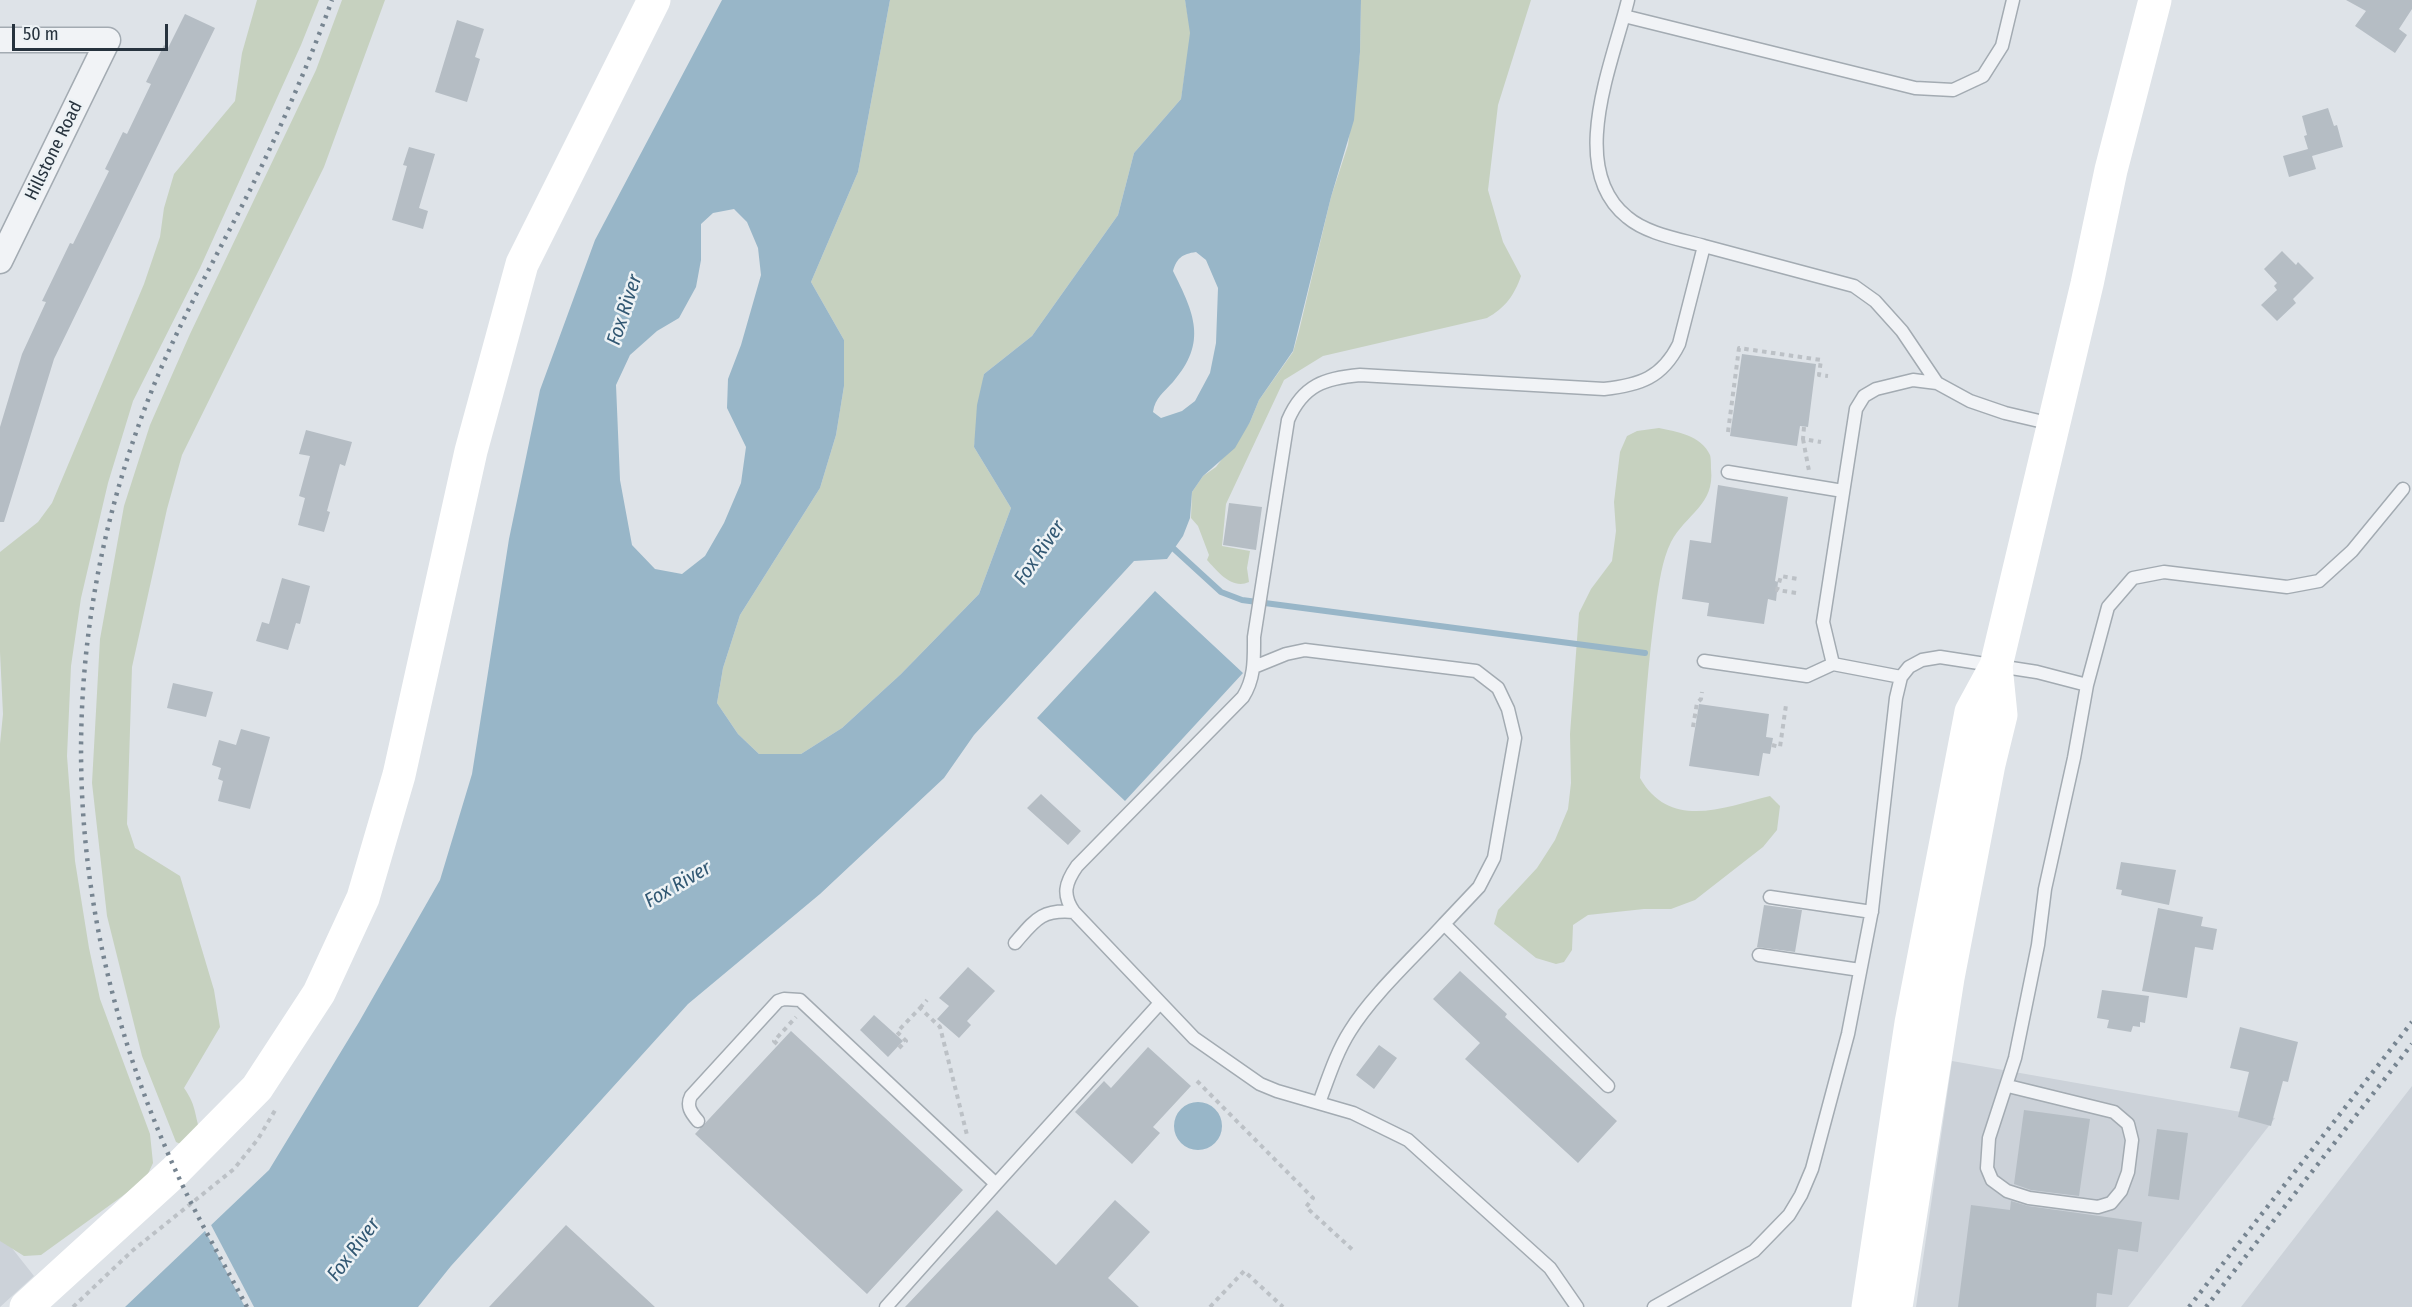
<!DOCTYPE html>
<html>
<head>
<meta charset="utf-8">
<style>
  body { margin:0 }
  #map { position:relative; width:2412px; height:1307px; overflow:hidden; background:#dee3e8; font-family:"Fira Sans Condensed",sans-serif }
  canvas { display:block }
  .scale { position:absolute; left:12px; top:24px; width:156px; height:27px; box-sizing:border-box; border:3px solid #27333e; border-top:0; padding-left:8px; font-size:18px; line-height:21px; white-space:nowrap; color:#27333e; -webkit-text-stroke:4px #edf2f5; paint-order:stroke }
</style>
</head>
<body>
<div id="map">
<canvas width="2412" height="1307"></canvas>
<div class="scale">50 m</div>
</div>
<script>
const ctx = document.querySelector('canvas').getContext('2d');
ctx.lineJoin = 'round';
function fill(path, color) { ctx.fillStyle = color; ctx.fill(path, 'evenodd'); }
function trace(path, color, width, dash) { ctx.strokeStyle = color; ctx.lineWidth = width; ctx.lineCap = dash ? 'butt' : 'round'; ctx.setLineDash(dash || []); ctx.stroke(path); }
function label(font, color, halo, rows, align = 'center') {
  ctx.font = font + ' "Fira Sans Condensed",sans-serif'; ctx.lineWidth = 5; ctx.setLineDash([]); ctx.textBaseline = 'middle'; ctx.strokeStyle = halo; ctx.fillStyle = color; for (const [text, x, y, turn = 0] of rows) {
    ctx.save(); ctx.translate(x, y); ctx.rotate((+turn || 0) * Math.PI / 180); ctx.textAlign = isNaN(turn) ? turn : align; if (halo) ctx.strokeText(text, 0, 0); ctx.fillText(text, 0, 0); ctx.restore();
  }
}
fill(new Path2D(`
  M1952,1061L2275,1118L2128,1307H1916Z
  M2412,1086V1307H2241Z
  M0,1233L34,1276L0,1307Z`), '#ccd2d9');
fill(new Path2D(`
  M257,0H319L301,45L200,268L133,401L108,483L81,598L71,666L67,756L75,861L89,948L100,999L150,1134L153,1163L147,1176L128,1192L41,1255L24,1256L0,1241V744L3,714L0,652V552L38,522L52,503L144,284L160,237L164,208L174,174L235,101L242,53Z
  M342,0H385L324,167L182,455L167,509L132,667L127,824L135,848L180,876L214,990L220,1027L184,1088C196,1105 194,1112 200,1131L185,1146L176,1142L142,1056L107,916L92,783L100,639L124,506L150,425L190,334L316,70Z
  M890,0H1185L1191,33L1181,99L1134,153L1118,215L1032,336L984,374L974,447L1011,508L979,594L901,674L842,728L801,754H759L738,734L717,703L723,668L740,615L820,488L836,435L844,386V340L811,282L858,172Z
  M1361,0H1531L1498,105L1488,190L1503,242L1521,276C1514,296 1505,308 1487,318L1323,356L1284,380L1226,504L1222,546L1250,551L1247,568L1249,582C1232,590 1217,571 1207,560L1209,555L1198,526L1191,518L1192,492L1203,476L1216,467L1250,422L1259,400L1293,352L1299,331L1331,197L1348,145L1360,52Z
  M1659,428C1677,432 1701,435 1710,455C1711,458 1711,465 1711,469C1715,505 1686,514 1671,542C1662,560 1659,584 1656,604C1648,662 1644,720 1640,778C1670,831 1725,807 1770,796L1780,806L1777,830L1763,847L1695,900L1671,909H1644L1588,915L1573,925L1572,950L1564,962L1556,964L1536,958L1494,924L1498,910L1537,868L1555,840L1568,809L1571,783L1570,734L1579,613L1591,589L1612,561L1616,531L1614,502L1620,452L1627,436L1637,431Z`), '#c6d1bf');
fill(new Path2D(`
  M722,0H890L858,172L811,282L844,340V386L836,435L820,488L740,615L723,668L717,703L738,734L759,754H801L842,728L901,674L979,594L1011,508L974,447L977,405L984,374L1032,336L1118,215L1134,153L1181,99L1190,33L1185,0H1361L1360,52L1354,120L1331,197L1293,351L1259,400L1250,422L1235,448L1203,476L1192,492L1190,518L1183,536L1167,559L1134,561L974,735L944,778L820,894L688,1004L451,1266L418,1307H125L269,1170L359,1022L440,880L472,774L509,539L540,390L595,240ZM734,209L747,222L758,248L761,275L741,345L728,379L727,408L746,447L741,483L724,523L705,556L682,574L655,569L632,545L620,480L616,385L630,355L657,331L679,318L696,287L701,260V224L713,213ZM1196,252L1206,260L1218,288L1216,343L1210,373L1195,401L1182,411L1161,418L1153,412C1155,398 1164,392 1173,382C1208,342 1194,313 1173,271C1177,258 1182,254 1196,252Z
  M1155,591L1243,673L1125,801L1037,718Z
  M1174 1126a24 24 0 1 1 48 0a24 24 0 1 1-48 0Z`), '#98b6c8');
fill(new Path2D(`
  M210,1223L241,1282L254,1307H245L204,1229Z`), '#dee3e8');
trace(new Path2D(`
  M1174,549L1221,592L1242,600L1645,653`), '#98b6c8', 6);
fill(new Path2D(`
  M2346,0H2412V9L2399,29L2407,35L2395,53L2355,26L2366,11Z
  M185,14L215,28L54,359L4,522H0V427L22,354L46,302L42,301L70,243L73,244L109,171L105,169L123,132L127,134L151,84L146,82L164,45L168,48Z
  M457,20L484,29L475,57L480,59L467,102L435,92Z
  M2328,108L2334,126L2337,125L2343,147L2312,156L2316,169L2289,177L2283,156L2308,149L2304,136L2307,135L2302,116Z
  M409,147L435,154L419,208L428,211L423,229L392,220L407,166L403,165Z
  M2282,251L2296,265L2298,262L2314,278L2293,299L2296,303L2277,321L2261,305L2277,290L2274,286L2277,283L2264,269Z
  M1742,354L1816,364L1808,427L1800,426L1797,446L1730,436Z
  M306,430L352,442L345,466L340,464L327,511L330,512L324,532L298,525L305,498L299,496L310,456L299,454Z
  M1718,485L1788,497L1775,581L1778,582L1776,601L1768,599L1764,624L1707,616L1709,603L1682,599L1690,540L1711,543Z
  M1229,503L1262,507L1256,550L1223,545Z
  M282,578L310,586L300,624L296,623L288,650L256,641L262,622L269,624Z
  M173,683L213,692L206,717L167,708Z
  M1699,704L1769,714L1766,737L1773,738L1770,754L1763,753L1759,776L1689,766Z
  M241,729L270,737L250,809L218,801L223,781L218,779L221,768L212,765L219,740L236,745Z
  M1041,794L1081,831L1068,845L1027,808Z
  M2121,862L2176,870L2169,905L2121,895L2122,890L2116,889Z
  M1764,905L1802,910L1795,952L1757,947Z
  M2158,908L2203,917L2201,926L2217,929L2213,950L2195,947L2187,998L2142,991Z
  M968,967L995,991L967,1021L971,1025L959,1038L937,1019L949,1006L939,998Z
  M1460,971L1507,1014L1505,1017L1617,1121L1578,1163L1465,1059L1480,1043L1433,999Z
  M2102,990L2149,996L2145,1023L2140,1022V1027L2133,1026L2131,1032L2107,1028L2109,1020L2097,1018Z
  M874,1015L903,1041L888,1057L860,1030Z
  M2240,1027L2298,1042L2288,1082L2283,1081L2271,1126L2238,1117L2249,1072L2230,1068Z
  M791,1031L963,1190L867,1294L695,1134Z
  M1379,1045L1397,1058L1374,1089L1356,1075Z
  M1148,1047L1191,1086L1153,1127L1160,1133L1132,1164L1075,1112L1104,1081L1111,1088Z
  M2024,1110L2090,1119L2079,1196L2031,1190L2014,1184Z
  M2157,1129L2188,1133L2179,1200L2148,1196Z
  M1115,1200L1150,1232L1108,1278L1139,1307H905L997,1210L1056,1265Z
  M2011,1201L2028,1206L2142,1222L2138,1252L2118,1249L2112,1295L2097,1293L2096,1307H1958L1971,1205L2010,1210Z
  M566,1225L655,1307H489Z`), '#b5bdc4');
const lane = new Path2D(`
  M1628,0C1613,62 1566,168 1627,217C1647,234 1679,239 1704,246
  M1624,16L1915,88L1953,90L1983,76L2002,46L2013,0
  M1728,472L1843,491
  M1704,661L1807,676L1833,664
  M1254,667L1286,654L1305,650L1476,671L1498,688L1508,709L1515,738L1494,858L1479,887L1444,924
  M1901,677L1833,664L1823,622L1856,409L1864,396L1876,389L1913,380L1937,383L1970,401L2005,413L2052,424
  M1770,897L1872,912
  M1015,943C1035,920 1041,909 1074,912
  M1759,955L1860,970
  M2008,1086L2114,1112L2128,1124L2132,1140L2128,1172L2121,1191L2111,1203L2098,1207L2029,1198L2007,1191L1992,1180L1987,1168L1989,1138L2015,1058L2038,945L2045,889L2074,758L2087,685
  M1319,1103C1328,1079 1336,1053 1350,1031C1372,995 1415,956 1444,924L1608,1086
  M698,1121C691,1113 686,1106 691,1096L778,1001L784,999L800,1000L996,1184L1160,1003
  M886,1307L996,1184
  M1577,1307L1550,1268L1408,1140L1353,1113L1277,1091L1260,1084L1194,1038L1074,912C1062,895 1065,883 1077,866L1243,697C1255,678 1254,659 1254,637L1288,420C1303,385 1325,378 1360,375L1604,389C1640,385 1662,378 1679,344L1704,246L1854,286L1875,301L1902,331L1937,383
  M1654,1307L1754,1251L1789,1215L1801,1195L1812,1169L1848,1034L1872,910L1896,698L1901,677L1909,667L1922,660L1940,657L2037,672L2087,685L2108,607L2133,578L2164,572L2287,587L2319,581L2352,551L2403,489`);
const street = new Path2D(`
  M0,40H108L0,261`);
trace(lane, '#a3abb2', 15);
trace(street, '#a3abb2', 27);
trace(new Path2D(`
  M1804,427L1803,439L1821,442
  M1728,432L1739,348L1821,360L1819,375L1828,376
  M1803,439L1809,471
  M1796,593L1777,590L1781,576L1798,579
  M1693,727L1697,703L1701,699L1702,692
  M1772,745L1780,747L1786,705
  M920,1008L927,1000
  M777,1044L774,1041L796,1017
  M899,1048L906,1041L897,1032L920,1008L940,1027L967,1135
  M1197,1081L1313,1198L1306,1207L1355,1252
  M73,1307L132,1251L234,1169L258,1139L277,1107
  M1210,1307L1244,1271L1283,1307`), '#bcc1c6', 4, [4.5, 4.5]);
trace(lane, '#f1f3f6', 12);
trace(street, '#f1f3f6', 24);
trace(new Path2D(`
  M26,1307L174,1172L257,1088L319,993L363,898L399,775L471,451L522,264L654,0
  M1868,1307L1911,1023L1971,712L1996,666L2087,284L2111,170L2155,0
  M1896,1307L1948,978L1989,764L2001,715L1996,666`), '#fff', 33);
trace(new Path2D(`
  M247,1307C221,1258 192,1209 170,1158C58,904 50,638 156,380C184,313 220,250 252,186C282,125 309,63 332,0
  M2189,1307L2412,1022
  M2206,1307L2412,1044`), '#778591', 4.5, [3, 6]);
label('18px', '#27333e', '#edf2f5', [
  ["Hillstone Road",54,151,-64]
]);
label('italic 20px', '#315772', '#edf2f5', [
  ["Fox River",625,310,-72],
  ["Fox River",1040,553,-55],
  ["Fox River",678,885,-30],
  ["Fox River",354,1250,-53]
]);
</script>
</body>
</html>
